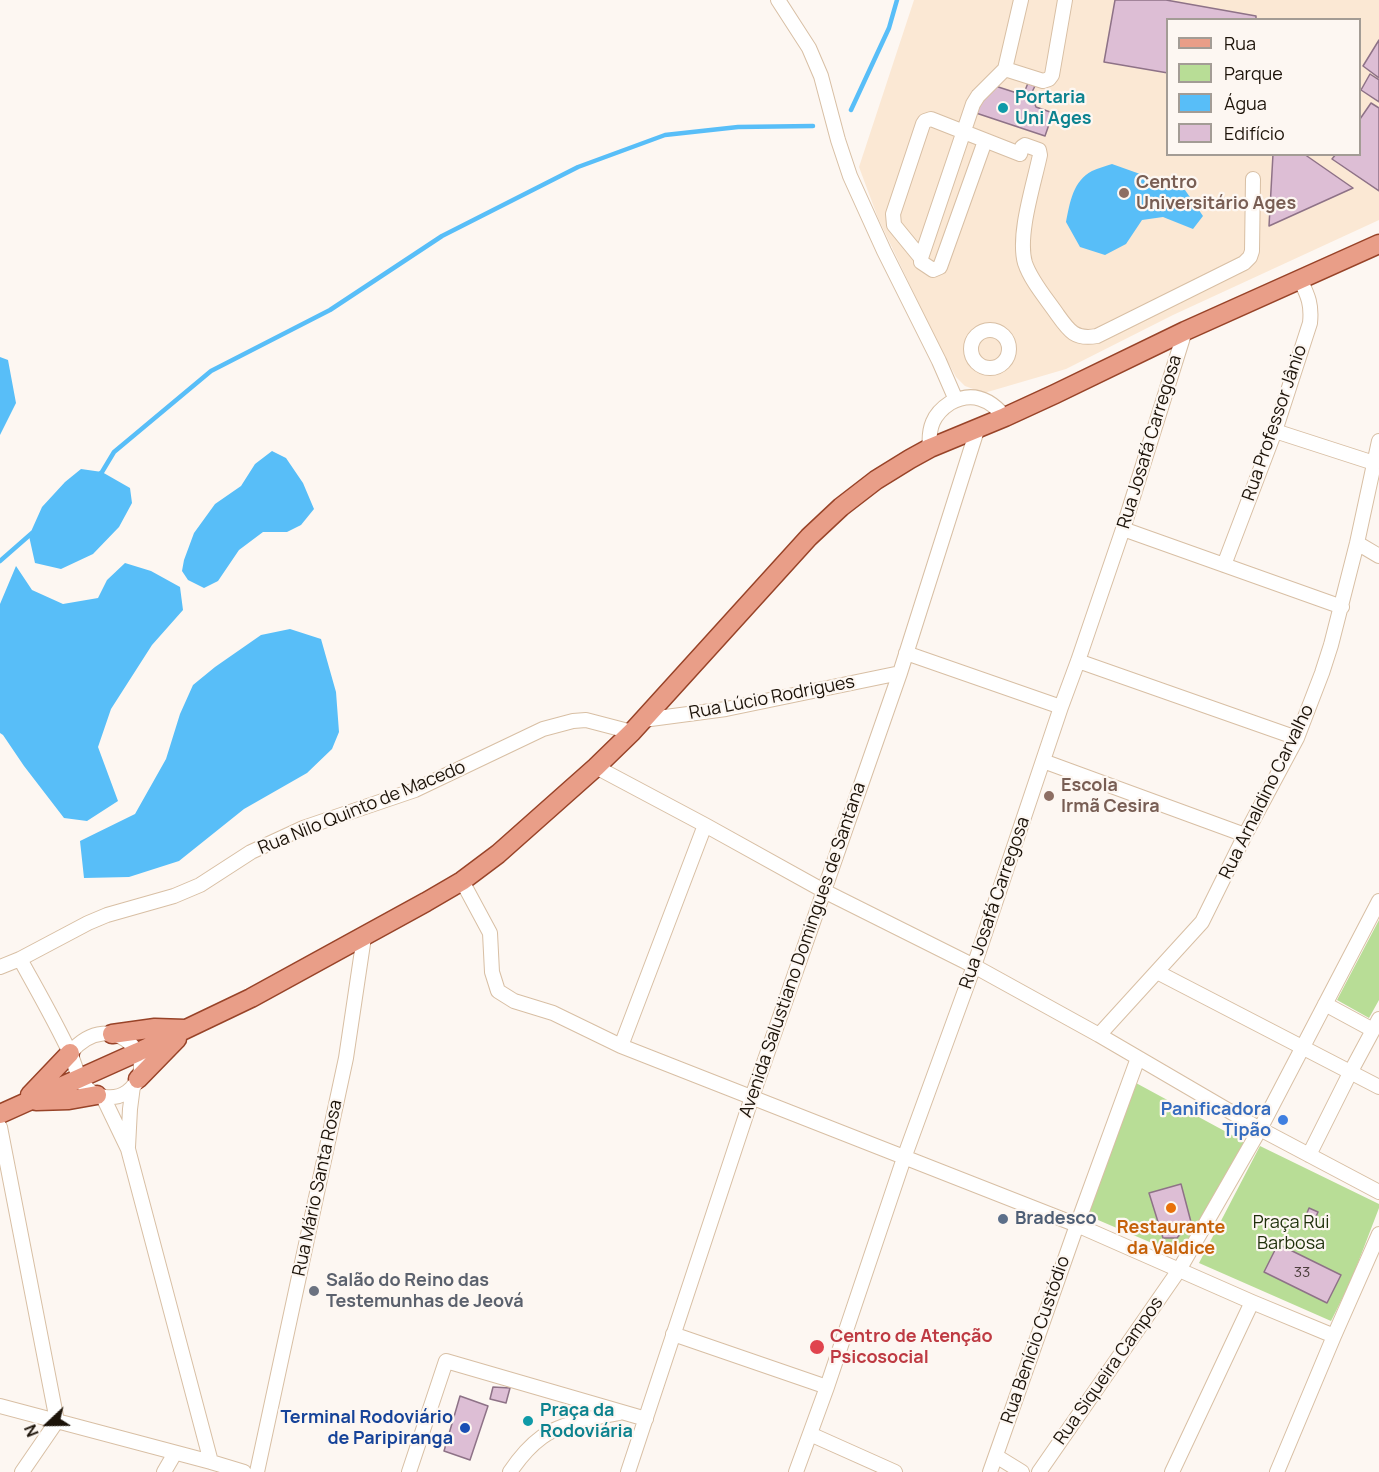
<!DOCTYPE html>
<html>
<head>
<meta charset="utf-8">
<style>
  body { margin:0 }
  #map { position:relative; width:1379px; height:1472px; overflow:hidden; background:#fdf7f2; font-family:Manrope,sans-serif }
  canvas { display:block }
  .legend { position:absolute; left:1166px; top:18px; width:195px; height:138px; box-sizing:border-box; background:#fdf7f2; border:2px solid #a39c95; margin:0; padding:8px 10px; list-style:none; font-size:18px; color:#1c1309 }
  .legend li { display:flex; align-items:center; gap:12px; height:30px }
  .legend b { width:30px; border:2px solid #a39c95 }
  .north { position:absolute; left:18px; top:1394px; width:60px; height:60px; -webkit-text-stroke:4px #fdf7f2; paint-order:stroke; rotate:248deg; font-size:16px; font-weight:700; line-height:24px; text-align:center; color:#1c1309 }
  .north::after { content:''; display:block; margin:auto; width:21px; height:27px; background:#1c1309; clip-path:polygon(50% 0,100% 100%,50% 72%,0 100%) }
</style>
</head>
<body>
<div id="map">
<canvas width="1379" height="1472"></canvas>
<ul class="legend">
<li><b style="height:8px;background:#e99e88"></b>Rua</li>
<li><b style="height:16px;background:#b8dd96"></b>Parque</li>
<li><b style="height:16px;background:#58bef8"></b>Água</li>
<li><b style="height:16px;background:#ddbed5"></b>Edifício</li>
</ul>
<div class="north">N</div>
</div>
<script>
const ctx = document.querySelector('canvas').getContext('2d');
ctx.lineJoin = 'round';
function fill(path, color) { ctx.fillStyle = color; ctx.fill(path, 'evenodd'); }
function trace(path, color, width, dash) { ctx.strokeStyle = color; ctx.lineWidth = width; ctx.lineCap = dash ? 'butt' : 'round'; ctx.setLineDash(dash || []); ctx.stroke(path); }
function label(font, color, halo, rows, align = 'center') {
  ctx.font = font + ' Manrope,sans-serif'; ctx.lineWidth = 4.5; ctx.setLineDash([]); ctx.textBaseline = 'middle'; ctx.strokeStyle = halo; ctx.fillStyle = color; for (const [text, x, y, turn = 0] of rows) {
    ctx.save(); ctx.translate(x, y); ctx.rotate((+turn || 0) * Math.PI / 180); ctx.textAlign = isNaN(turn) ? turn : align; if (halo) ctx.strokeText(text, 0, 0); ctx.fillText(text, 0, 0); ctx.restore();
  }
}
fill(new Path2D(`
  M914,0H1379V220L1173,315L1066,369L984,393L965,386L956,377L936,340L878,218L859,167ZM1168,20H1360V154H1168Z`), '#fbe8d4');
fill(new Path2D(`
  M1379,920V1000L1369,1018L1337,1000Z
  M1136,1083L1243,1141L1245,1148L1180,1255L1091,1217L1088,1203Z
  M1260,1146L1379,1204V1208L1351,1281L1331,1321L1199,1263Z`), '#b8dd96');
fill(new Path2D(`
  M1112,164L1185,190L1203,216L1193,229L1163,217L1142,220L1126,244L1105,255L1080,247L1066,222C1070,202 1073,181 1092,171C1098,168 1106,166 1112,164Z
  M0,357L8,360L16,403L0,435Z
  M272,451L286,458L303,483L314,509L301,525L287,532H263L239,550L218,581L204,588L188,580L182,571L184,560L194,533L215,504L241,486L255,464Z
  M81,469L102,472L130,488L132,503L119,527L93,554L61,569L35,563L29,536L42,507L65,482Z
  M125,563L151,571L180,587L183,610L152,645L111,709L98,747L118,801L87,821L64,818L24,766L3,735L0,733V604L16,566L32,590L63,604L98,598L107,580Z
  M290,629L321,639L336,692L339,732L332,749L307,773L244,809L179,861L129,877L84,878L80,841L135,814L166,759L180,714L193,685L215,667L261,635Z`), '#58bef8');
trace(new Path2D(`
  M851,110L889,28L897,0
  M97,476L102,472L114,452L211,371L330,310L442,236L578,167L665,135L738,127L813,126
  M0,561L32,533`), '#58bef8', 4.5);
const building = new Path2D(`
  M1115,0H1166L1256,16V20H1168V73L1104,62Z
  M1379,40V78L1363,66Z
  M1370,74L1379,80V102L1361,90Z
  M1028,83L1035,86L1031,94L1036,107L1053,113L1045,136L967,110L973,91L985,95L989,84L1020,94L1024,93Z
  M1371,103L1379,108V191L1332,159L1336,154H1360V119Z
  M1273,154H1304L1353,188L1269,226Z
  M1181,1184L1191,1222L1177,1238H1163L1149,1193Z
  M1309,1208L1318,1212L1312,1226L1303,1223Z
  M1278,1244L1341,1275L1327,1303L1264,1272Z
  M493,1387L510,1388L506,1403L490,1399Z
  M460,1396L488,1406L470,1460L444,1451Z`);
fill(building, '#ddbed5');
trace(building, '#8e7287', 1.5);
const minor = new Path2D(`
  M778,0L809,48L821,76L838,140L850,176L884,251L939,361L956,400
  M1005,69L1043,81L1049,79L1052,75L1065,0
  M985,141L940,267L933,270L921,262V258L973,104L978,96L1005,69L1021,0
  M921,258L894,225L893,214L923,124L925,121L931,119L1020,154L1022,147L1025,145L1039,150L1040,155C1034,184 1017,235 1025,263C1031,281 1046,298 1057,314C1069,331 1075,340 1097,336L1244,263L1250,257L1252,251L1253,179
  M971 349a19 19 0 1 1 38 0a19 19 0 1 1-38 0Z
  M1275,431L1374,463
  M930,448C928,428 933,414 950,403C972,391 990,399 1005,417
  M1123,529L1342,607
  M1357,543L1379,556
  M1224,565L1275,431L1310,323C1312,304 1308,296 1300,279
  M906,653L1061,707
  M1078,661L1297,738
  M643,720L726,709L900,673
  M1043,761L1245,835
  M596,767L705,825L824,891L974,966L1099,1035L1260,1129L1379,1192
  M462,881L490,933L492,972L498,991L514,1001L553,1013L621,1046L1077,1225L1252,1302L1334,1336
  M20,959C37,990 55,1021 70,1053C75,1064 77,1077 85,1086C95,1098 114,1101 127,1092C167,1064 113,1002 70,1053
  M0,967L20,959L88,923L107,915L174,896L200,885L251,852L303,828L415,790L543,729L573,721L586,720L632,732
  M1157,972L1379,1087
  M1325,1004L1373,1030
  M1099,1035L1202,922L1245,835L1297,738L1322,673L1331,645L1357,543L1379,441
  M621,1046L705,825
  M103,1097L128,1149L211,1462
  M0,1127L57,1421L22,1472
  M128,1147L130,1109L133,1086
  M1309,1155L1350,1073L1379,1019
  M673,1334L827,1387
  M0,1406L211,1462L244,1472
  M810,1434L895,1472
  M996,1456L1022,1472
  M164,1472L175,1453
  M257,1472L346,1058L364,937
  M409,1472L446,1361L646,1419
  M510,1472C518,1460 531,1445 542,1437C561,1423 597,1417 619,1413
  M628,1472L752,1097L900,673L978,427
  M796,1472L827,1387L904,1158L974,966L1061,707L1078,661L1123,529L1185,331
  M990,1472L1077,1225L1138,1058
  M1039,1472L1179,1270L1260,1129L1379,901
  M1172,1472L1252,1302
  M1277,1472L1334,1336L1379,1234`);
const major = new Path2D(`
  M112,1034L155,1028L185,1029
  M138,1079L177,1039
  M30,1095L70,1053
  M36,1101L69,1100L97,1095
  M0,1114L138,1052L251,998L426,902L462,881L498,854L596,767L632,732L809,537L841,507L876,480L910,459L930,448L1005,417L1055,394L1185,331L1379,244`);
trace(minor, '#d8bfa4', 16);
trace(major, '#984328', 21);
trace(minor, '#fff', 14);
trace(major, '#e99e88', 18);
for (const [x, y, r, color] of [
  [1003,108,6,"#0f9aa8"],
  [1124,193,6,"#8d6e63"],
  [1049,796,6,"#8d6e63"],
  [1283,1120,6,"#3f7fe0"],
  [1171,1208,6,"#e8710a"],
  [1003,1219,6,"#5c6f8a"],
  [314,1291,6,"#6b7280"],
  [817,1347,8,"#e0444e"],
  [528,1421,6,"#0f9aa8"],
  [465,1428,6,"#1a4fb4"]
]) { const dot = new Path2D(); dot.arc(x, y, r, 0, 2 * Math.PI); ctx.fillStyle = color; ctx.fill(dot); trace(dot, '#fdf7f2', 2); }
label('15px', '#4c3e3c', null, [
  ["33",1302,1273]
]);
label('bold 18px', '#0d838f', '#fdf7f2', [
  ["Portaria",1015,98],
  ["Uni Ages",1015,119],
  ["Praça da",540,1411],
  ["Rodoviária",540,1432]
], 'left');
label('bold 18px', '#785e54', '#fdf7f2', [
  ["Centro",1136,183],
  ["Universitário Ages",1136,204],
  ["Escola",1061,786],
  ["Irmã Cesira",1061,807]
], 'left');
label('18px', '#1c1309', '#fdf7f2', [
  ["Rua Professor Jânio",1275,423,-71],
  ["Rua Josafá Carregosa",1150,442,-73],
  ["Rua Lúcio Rodrigues",772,698,-11],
  ["Rua Arnaldino Carvalho",1267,792,-64],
  ["Rua Nilo Quinto de Macedo",362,808,-22],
  ["Rua Josafá Carregosa",995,903,-71],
  ["Avenida Salustiano Domingues de Santana",803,950,-71],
  ["Rua Mário Santa Rosa",318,1188,-78],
  ["Rua Benício Custódio",1036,1340,-71],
  ["Rua Siqueira Campos",1109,1371,-55]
]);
label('bold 18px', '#366cbe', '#fdf7f2', [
  ["Panificadora",1271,1110],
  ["Tipão",1271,1131]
], 'right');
label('bold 18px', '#4e5e75', '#fdf7f2', [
  ["Bradesco",1015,1219]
], 'left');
label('18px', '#1e2f0a', '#fdf7f2', [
  ["Praça Rui",1291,1223],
  ["Barbosa",1291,1244]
]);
label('bold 18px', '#c56008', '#fdf7f2', [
  ["Restaurante",1171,1228],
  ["da Valdice",1171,1249]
]);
label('bold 18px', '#5b616d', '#fdf7f2', [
  ["Salão do Reino das",326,1281],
  ["Testemunhas de Jeová",326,1302]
], 'left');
label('bold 18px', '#be3a42', '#fdf7f2', [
  ["Centro de Atenção",830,1337],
  ["Psicosocial",830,1358]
], 'left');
label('bold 18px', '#164399', '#fdf7f2', [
  ["Terminal Rodoviário",453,1418],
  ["de Paripiranga",453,1439]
], 'right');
</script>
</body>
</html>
